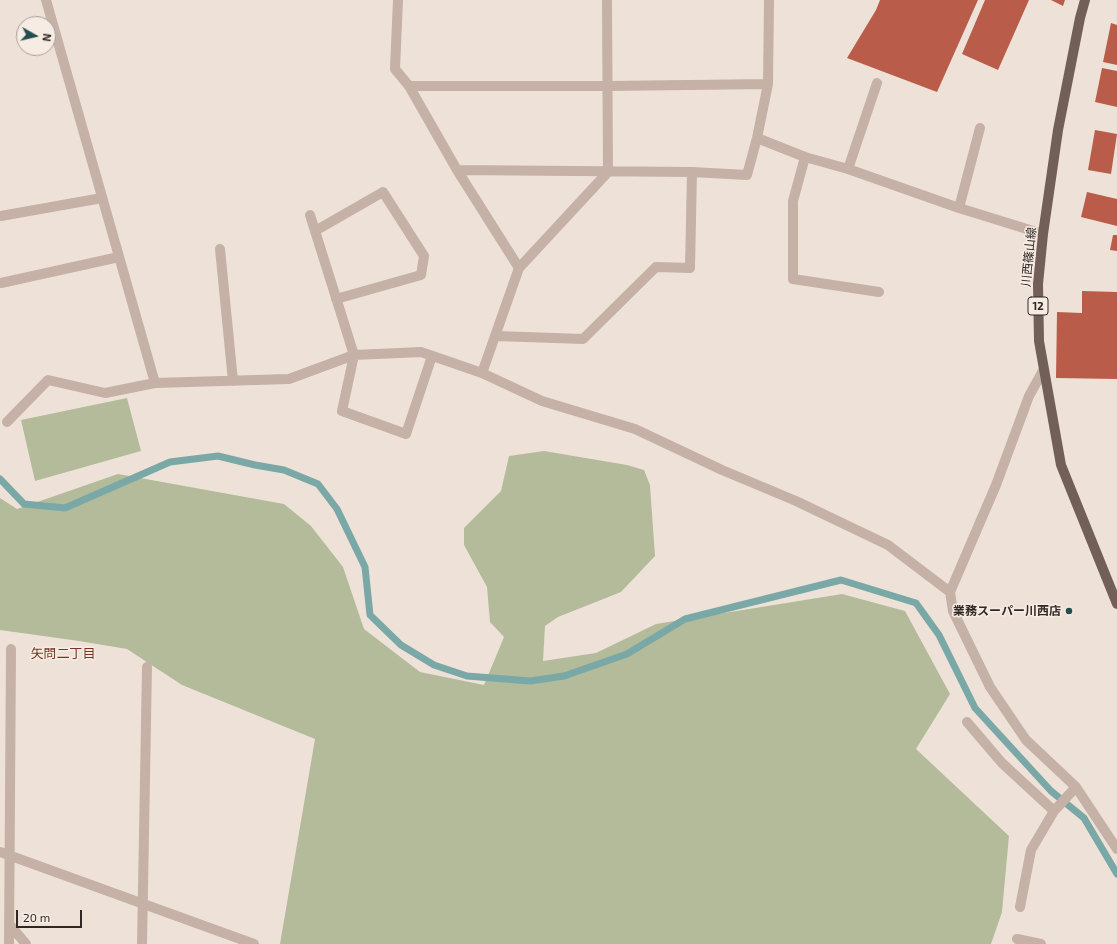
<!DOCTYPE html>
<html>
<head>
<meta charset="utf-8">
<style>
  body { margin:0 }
  #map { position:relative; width:1117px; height:944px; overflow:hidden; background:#eee2d8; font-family:"Exo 2",sans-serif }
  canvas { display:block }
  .north { position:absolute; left:16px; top:16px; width:40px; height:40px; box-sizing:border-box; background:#f6ece4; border:1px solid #a79e98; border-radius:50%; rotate:98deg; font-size:11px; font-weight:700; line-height:16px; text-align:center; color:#312826 }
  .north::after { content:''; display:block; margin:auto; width:14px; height:18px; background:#204f4e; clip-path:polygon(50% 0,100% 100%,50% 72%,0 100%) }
  .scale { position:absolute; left:16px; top:910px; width:66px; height:18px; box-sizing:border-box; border:2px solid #312826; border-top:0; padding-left:5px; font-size:12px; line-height:14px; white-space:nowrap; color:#312826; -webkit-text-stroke:3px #f6ece4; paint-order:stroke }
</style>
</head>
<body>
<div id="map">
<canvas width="1117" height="944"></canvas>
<div class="north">N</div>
<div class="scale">20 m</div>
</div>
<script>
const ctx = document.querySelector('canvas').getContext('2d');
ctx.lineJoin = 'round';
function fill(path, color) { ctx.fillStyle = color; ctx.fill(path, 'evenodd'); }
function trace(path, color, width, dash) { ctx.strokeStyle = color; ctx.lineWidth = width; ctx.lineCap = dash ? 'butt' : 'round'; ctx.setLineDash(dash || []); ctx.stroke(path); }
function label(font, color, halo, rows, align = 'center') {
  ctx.font = font + ' "Exo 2","Noto Sans JP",sans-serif'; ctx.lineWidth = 3; ctx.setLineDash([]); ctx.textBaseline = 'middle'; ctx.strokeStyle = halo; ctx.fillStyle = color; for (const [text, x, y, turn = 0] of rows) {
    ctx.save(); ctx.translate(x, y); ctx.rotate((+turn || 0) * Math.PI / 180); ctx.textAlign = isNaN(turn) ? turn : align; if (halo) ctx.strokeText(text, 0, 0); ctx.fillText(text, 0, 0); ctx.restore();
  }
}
fill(new Path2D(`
  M127,398L141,451L35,481L21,420Z
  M544,451L627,465L644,470L650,485L655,556L621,592L558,617L545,626L543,661L596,653L656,624L842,594L905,611L950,694L916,749L1009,836L1002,912L991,944H280L315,739L182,685L127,649L79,641L0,630V498L17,509L118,474L284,504L311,526L343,567L364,629L420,672L484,685L504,637L490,622L487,587L464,545V528L501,491L509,456Z`), '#b3bb9a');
trace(new Path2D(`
  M0,479L24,504L65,508L170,462L218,456L255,465L284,470L318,484L337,509L365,567L370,615L401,645L434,665L467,676L530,681L564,676L627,654L685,619L841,580L916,603L939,635L975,708L1051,791L1084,818L1117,874`), '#7aa8a6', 7);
fill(new Path2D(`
  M880,0H978L937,92L847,58L876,10Z
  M985,0H1029L998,70L962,54Z
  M1051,0H1065L1063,6Z
  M1111,23L1117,25V65L1103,62Z
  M1102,68L1117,71V107L1095,102Z
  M1095,130L1117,134L1111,174L1088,170Z
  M1087,192L1117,199V226L1081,217Z
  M1113,235H1117V251L1110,250Z
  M1082,291L1117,292V379L1056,378L1057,312L1082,313Z`), '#ba5c4a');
trace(new Path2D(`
  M46,0L155,383L289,379L354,355L421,352L482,373L542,401L635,429L722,470L796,501L888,545L950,592L953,611L990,687L1026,740L1076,787L1117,849
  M398,0L395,69L409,86
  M768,84L757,138L747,175L692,172L457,170L409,86H608Z
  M768,84L769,0
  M757,138L805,157L848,169L959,208L1043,234
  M805,157L793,201V279L879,292
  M848,169L877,83
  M457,170L519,268
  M959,208L980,128
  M310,215L354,355L342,411L406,434L432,356
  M1,216L102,198
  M315,231L383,192L424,256L421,275L336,299
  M220,249L233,381
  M1,283L119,257
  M496,336L583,339L656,267L690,268L692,172
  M482,373L519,268L608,172L607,0
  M7,422L48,380L105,393L155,383
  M950,592L996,485L1029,396L1044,369
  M967,722L1002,763L1054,811
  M0,852L254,944
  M1020,907L1031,850L1054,811L1076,787
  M9,924L26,944
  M1017,939L1041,944
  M9,944L11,649
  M142,944L147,667`), '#c5b1a6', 10);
trace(new Path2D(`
  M1085,0L1080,18L1058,130L1043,234L1038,284L1039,341L1061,465L1117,604`), '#725f58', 10);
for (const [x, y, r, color] of [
  [1069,611,4,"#204f4e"]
]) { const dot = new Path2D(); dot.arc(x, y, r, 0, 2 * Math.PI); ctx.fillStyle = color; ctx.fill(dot); trace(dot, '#f6ece4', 1.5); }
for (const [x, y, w] of [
  [1038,306,20]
]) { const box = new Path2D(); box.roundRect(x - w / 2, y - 9, w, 18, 3); ctx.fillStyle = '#f6ece4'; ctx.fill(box); trace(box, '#312826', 1); }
label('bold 11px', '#312826', null, [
  ["12",1038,306]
]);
label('12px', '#312826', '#f6ece4', [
  ["川西篠山線",1029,257,-84]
]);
label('bold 12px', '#312826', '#f6ece4', [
  ["業務スーパー川西店",1061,611]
], 'right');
label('13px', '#793427', '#f6ece4', [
  ["矢問二丁目",63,654]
]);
</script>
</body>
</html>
